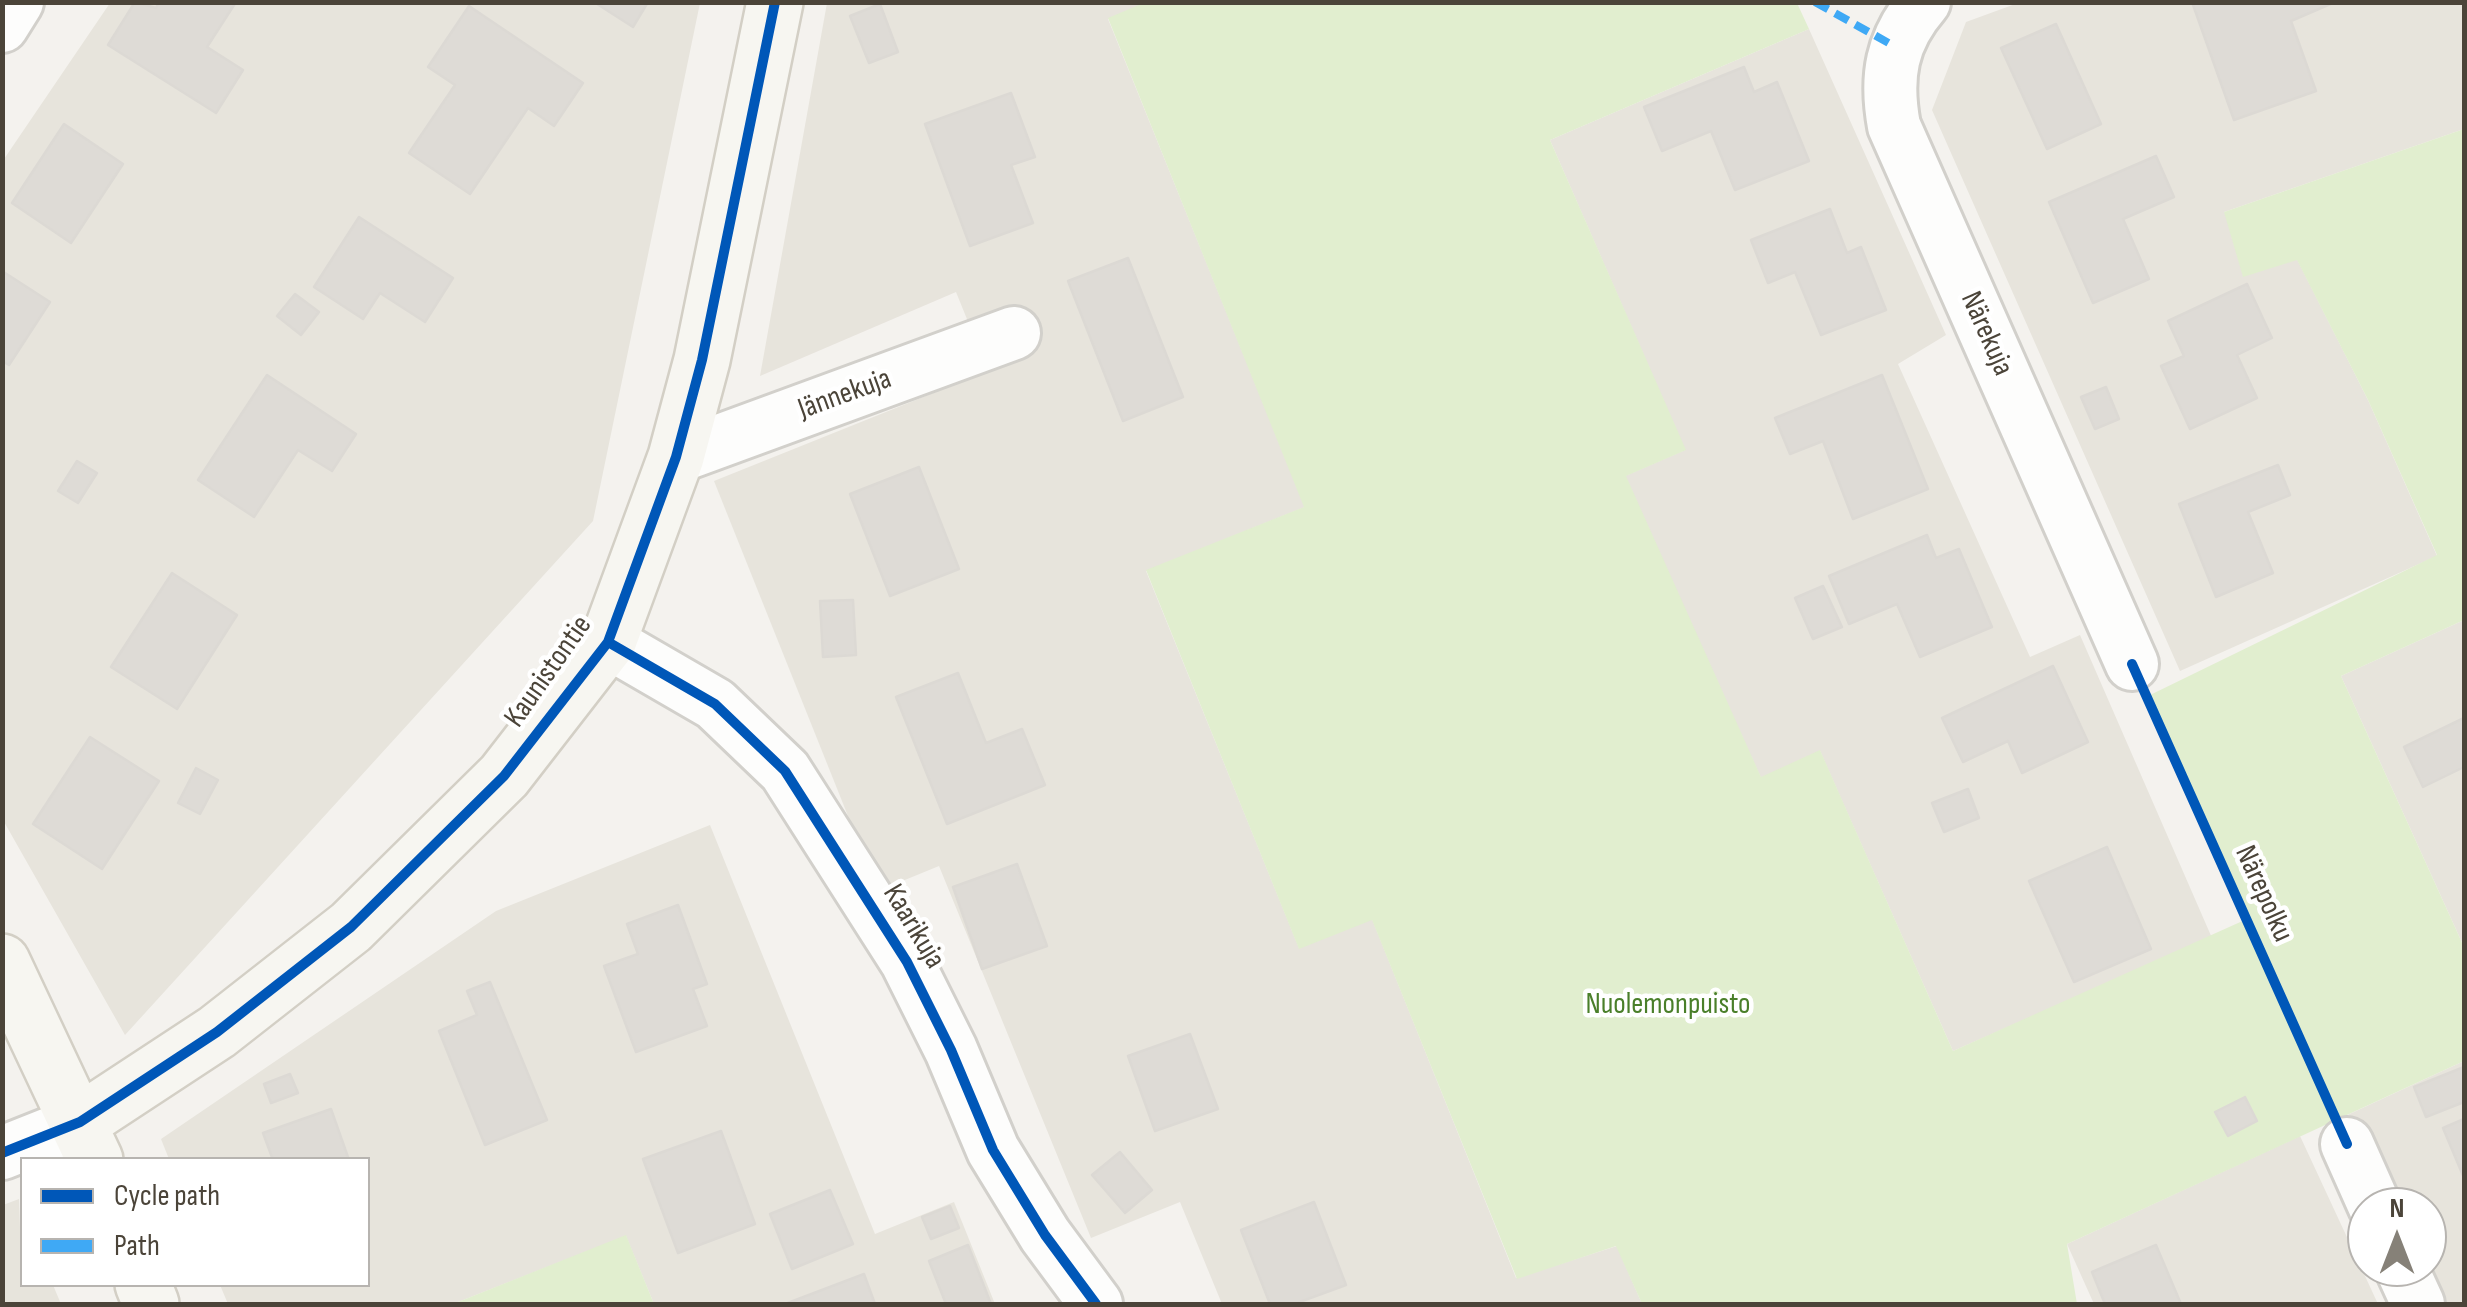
<!DOCTYPE html>
<html>
<head>
<meta charset="utf-8">
<style>
  body { margin:0 }
  #map { position:relative; width:2467px; height:1307px; overflow:hidden; background:#f4f2ee; font-family:"Sofia Sans Condensed",sans-serif }
  canvas { display:block }
  .frame { position:absolute; inset:0; border:5px solid #4b4439; pointer-events:none }
  .legend { position:absolute; left:20px; top:1157px; width:350px; height:130px; box-sizing:border-box; background:#fff; border:2px solid #b7b4b0; margin:0; padding:12px 18px; list-style:none; font-size:30px; color:#4b4439 }
  .legend li { display:flex; align-items:center; gap:20px; height:50px }
  .legend b { width:50px; border:2px solid #b7b4b0 }
  .north { position:absolute; left:2347px; top:1187px; width:100px; height:100px; box-sizing:border-box; background:#fff; border:2px solid #b7b4b0; border-radius:50%; rotate:0deg; font-size:28px; font-weight:700; line-height:40px; text-align:center; color:#4b4439 }
  .north::after { content:''; display:block; margin:auto; width:35px; height:45px; background:#868178; clip-path:polygon(50% 0,100% 100%,50% 72%,0 100%) }
</style>
</head>
<body>
<div id="map">
<canvas width="2467" height="1307"></canvas>
<div class="frame"></div>
<ul class="legend">
<li><b style="height:12px;background:#0057b8"></b>Cycle path</li>
<li><b style="height:12px;background:#3fa9f5"></b>Path</li>
</ul>
<div class="north">N</div>
</div>
<script>
const ctx = document.querySelector('canvas').getContext('2d');
ctx.lineJoin = 'round';
function fill(path, color) { ctx.fillStyle = color; ctx.fill(path, 'evenodd'); }
function trace(path, color, width, dash) { ctx.strokeStyle = color; ctx.lineWidth = width; ctx.lineCap = dash ? 'butt' : 'round'; ctx.setLineDash(dash || []); ctx.stroke(path); }
function label(font, color, halo, rows, align = 'center') {
  ctx.font = font + ' "Sofia Sans Condensed",sans-serif'; ctx.lineWidth = 9; ctx.setLineDash([]); ctx.textBaseline = 'middle'; ctx.strokeStyle = halo; ctx.fillStyle = color; for (const [text, x, y, turn = 0] of rows) {
    ctx.save(); ctx.translate(x, y); ctx.rotate((+turn || 0) * Math.PI / 180); ctx.textAlign = isNaN(turn) ? turn : align; if (halo) ctx.strokeText(text, 0, 0); ctx.fillText(text, 0, 0); ctx.restore();
  }
}
fill(new Path2D(`
  M110,3H700L593,521L125,1035L3,820L2,162Z
  M827,3H1146L1108,19L1305,507L1146,571L1299,948L1372,919L1516,1278L1617,1246L1642,1304H1222L1180,1202L1091,1238L939,866L878,891L714,481L988,371L956,292L760,376Z
  M2018,3H2464V129L2224,212L2297,259L2368,400L2437,556L2180,671L1932,110L1966,22Z
  M1809,29L1946,335L1898,364L2030,657L2080,635L2212,938L1953,1051L1820,751L1761,778L1689,620L1625,476L1685,450L1550,140Z
  M2464,620V947L2341,676Z
  M710,825L875,1234L954,1202L995,1304H654L626,1236L453,1304H228L220,1285L368,1284V1160L169,1159L161,1139L496,911Z
  M2464,1061V1304H2429L2427,1207H2384L2343,1117Z
  M2300,1136L2378,1304H2094L2067,1244Z
  M19,1199L22,1284L53,1285L61,1304H3V1205Z`), '#e7e4dc');
fill(new Path2D(`
  M1146,2L1797,3L1809,29L1550,140L1686,450L1626,476L1761,777L1820,750L1953,1051L2247,919L2146,697L2437,555L2368,400L2297,260L2243,277L2224,212L2464,129V620L2341,676L2464,947V1061L2067,1244L2077,1304H1642L1616,1246L1517,1279L1372,920L1299,949L1146,570L1304,507L1108,18Z
  M626,1235L654,1304H453Z`), '#e1eecf');
const building = new Path2D(`
  M135,2L156,8L159,2H236L207,47L243,70L216,113L108,45Z
  M594,2H648L633,27Z
  M2192,2H2335L2291,21L2316,91L2234,120Z
  M880,4L898,52L869,63L850,16Z
  M469,6L583,83L554,126L528,108L470,194L409,153L455,85L428,67Z
  M2056,24L2101,124L2047,149L2001,48Z
  M1744,67L1754,92L1777,82L1809,161L1735,190L1711,131L1662,151L1644,107Z
  M1011,93L1035,157L1011,165L1033,223L970,246L925,124Z
  M64,124L123,164L71,243L12,203Z
  M2156,156L2174,197L2123,219L2149,279L2093,303L2049,202Z
  M1830,209L1847,253L1861,247L1886,310L1821,335L1795,272L1768,283L1751,240Z
  M359,217L453,278L425,322L380,293L363,319L314,287Z
  M1128,258L1183,397L1123,421L1068,281Z
  M2,271L50,302L9,365L2,361Z
  M2247,284L2272,338L2237,355L2257,398L2190,429L2161,366L2184,356L2168,321Z
  M295,294L319,312L301,335L277,316Z
  M267,375L356,434L332,471L298,450L254,517L198,480Z
  M1882,375L1928,489L1853,519L1823,441L1790,454L1775,418Z
  M2106,387L2119,419L2095,429L2081,397Z
  M77,461L97,473L78,503L58,491Z
  M2278,465L2290,495L2248,512L2273,573L2216,597L2179,504Z
  M919,467L959,569L890,596L850,494Z
  M1927,535L1936,558L1959,549L1992,627L1920,657L1897,604L1849,624L1829,576Z
  M172,573L237,615L177,709L111,667Z
  M1823,586L1842,627L1813,639L1795,598Z
  M853,600L856,655L823,657L820,601Z
  M2053,666L2088,742L2022,773L2008,741L1963,762L1942,718Z
  M958,673L986,743L1022,729L1045,785L947,824L896,697Z
  M2464,718V767L2423,787L2404,747Z
  M90,737L159,781L102,869L33,824Z
  M196,768L218,780L200,814L178,803Z
  M1968,789L1979,818L1944,832L1932,803Z
  M2107,847L2151,949L2074,982L2029,881Z
  M1017,864L1047,946L982,969L953,887Z
  M678,905L707,984L693,989L707,1026L636,1052L604,966L638,954L627,924Z
  M490,982L547,1120L485,1145L439,1031L477,1015L467,991Z
  M1190,1034L1218,1109L1155,1131L1128,1056Z
  M2464,1067V1102L2426,1117L2414,1087Z
  M290,1074L298,1093L271,1103L264,1084Z
  M2245,1097L2257,1121L2228,1136L2215,1112Z
  M331,1109L349,1160H273L263,1133Z
  M2464,1119V1178L2443,1128Z
  M721,1131L755,1224L678,1253L643,1159Z
  M1120,1152L1152,1190L1125,1213L1092,1175Z
  M830,1190L853,1244L792,1269L770,1214Z
  M1314,1202L1346,1285L1294,1304H1270L1241,1230Z
  M950,1206L959,1228L931,1239L922,1217Z
  M968,1245L991,1304H946L929,1261Z
  M2156,1245L2181,1304H2105L2092,1272Z
  M864,1274L875,1304H785Z`);
fill(building, '#dedbd6');
trace(building, '#dcd9d4', 2.5);
const street = new Path2D(`
  M1924,2C1891,40 1885,77 1894,126L2132,664
  M2,26L17,2
  M676,457L1014,333
  M608,642L715,704L785,771L907,962L951,1050L993,1150L1045,1235L1096,1304
  M2347,1144L2375,1207
  M2,1153L80,1122
  M2401,1267L2418,1304`);
const secondary = new Path2D(`
  M2,962L95,1160
  M80,1122L217,1032L351,927L504,776L608,642L676,457L702,360L775,2
  M143,1284L151,1304`);
trace(street, '#d2d0cb', 58);
trace(secondary, '#d3cfc5', 60);
trace(street, '#fdfdfc', 52);
trace(secondary, '#f7f6f1', 55);
trace(new Path2D(`
  M1815,2L1894,46`), '#3fa9f5', 8, [15, 8]);
trace(new Path2D(`
  M608,642L715,704L785,771L907,962L951,1050L993,1150L1045,1235L1096,1304
  M2132,664L2347,1144
  M2,1153L80,1122L217,1032L351,927L504,776L608,642L676,457L702,360L775,2`), '#0057b8', 10);
label('30px', '#4b4439', '#fff', [
  ["Närekuja",1986,334,66],
  ["Jännekuja",845,395,-20],
  ["Kaunistontie",549,672,-55],
  ["Närepolku",2263,894,66],
  ["Kaarikuja",913,927,59]
]);
label('30px', '#4a7f2a', '#fff', [
  ["Nuolemonpuisto",1668,1005]
]);
</script>
</body>
</html>
